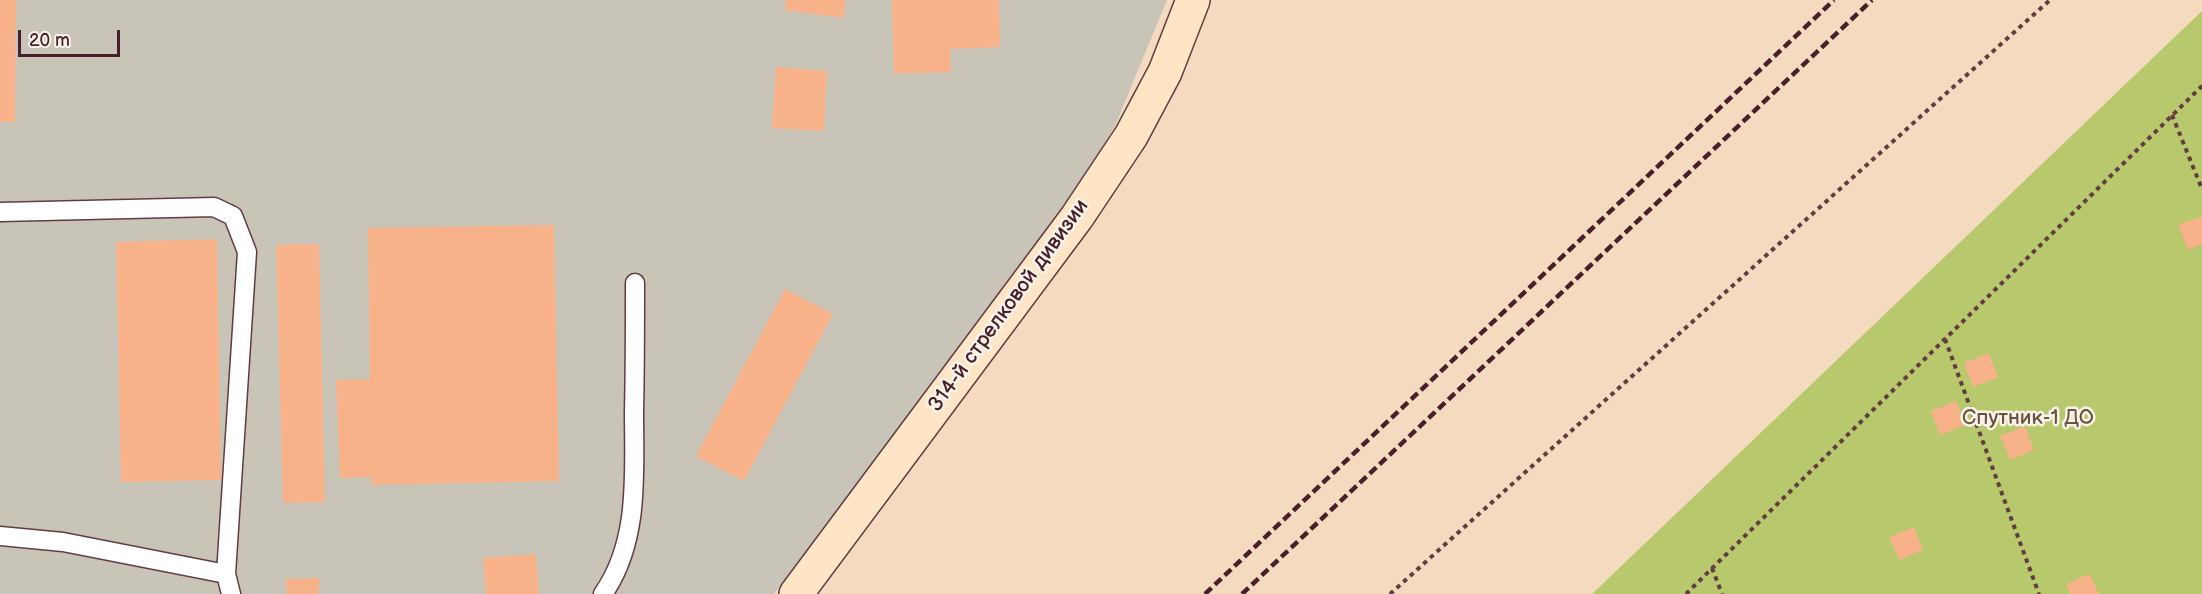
<!DOCTYPE html>
<html>
<head>
<meta charset="utf-8">
<style>
  body { margin:0 }
  #map { position:relative; width:2202px; height:594px; overflow:hidden; background:#f4dbbf; font-family:"Balsamiq Sans",sans-serif }
  canvas { display:block }
  .scale { position:absolute; left:18px; top:30px; width:102px; height:27px; box-sizing:border-box; border:3px solid #4a1f2b; border-top:0; padding-left:8px; font-size:18px; line-height:21px; white-space:nowrap; color:#4a1f2b; -webkit-text-stroke:4px #f7f3e8; paint-order:stroke }
</style>
</head>
<body>
<div id="map">
<canvas width="2202" height="594"></canvas>
<div class="scale">20 m</div>
</div>
<script>
const ctx = document.querySelector('canvas').getContext('2d');
ctx.lineJoin = 'round';
function fill(path, color) { ctx.fillStyle = color; ctx.fill(path, 'evenodd'); }
function trace(path, color, width, dash) { ctx.strokeStyle = color; ctx.lineWidth = width; ctx.lineCap = dash ? 'butt' : 'round'; ctx.setLineDash(dash || []); ctx.stroke(path); }
function label(font, color, halo, rows, align = 'center') {
  ctx.font = font + ' "Balsamiq Sans",sans-serif'; ctx.lineWidth = 5; ctx.setLineDash([]); ctx.textBaseline = 'middle'; ctx.strokeStyle = halo; ctx.fillStyle = color; for (const [text, x, y, turn = 0] of rows) {
    ctx.save(); ctx.translate(x, y); ctx.rotate((+turn || 0) * Math.PI / 180); ctx.textAlign = isNaN(turn) ? turn : align; if (halo) ctx.strokeText(text, 0, 0); ctx.fillText(text, 0, 0); ctx.restore();
  }
}
fill(new Path2D(`
  M0,0H1167L1115,126L1078,187L774,594H0Z`), '#c8c4b8');
fill(new Path2D(`
  M2202,11V594H1592Z`), '#b7c96c');
fill(new Path2D(`
  M0,0H16L15,122H0Z
  M786,0H846L843,18L785,10Z
  M892,0H999L1000,47L950,49L951,72L894,74Z
  M776,67L827,71L824,131L772,128Z
  M2202,216V244L2188,250L2178,225Z
  M554,225L559,481L372,485V477L340,478L336,380L370,379L368,228Z
  M217,239L221,480L121,482L116,242Z
  M319,244L325,502L283,503L276,245Z
  M785,289L833,314L744,481L696,456Z
  M1989,353L1998,377L1973,387L1964,363Z
  M1956,401L1965,425L1940,435L1931,411Z
  M2025,426L2034,450L2010,460L2000,436Z
  M1914,527L1923,550L1899,560L1889,537Z
  M536,554L539,594H486L483,558Z
  M2090,574L2099,594H2070L2066,584Z
  M319,578V594H287L286,579Z`), '#f7b289');
const lane = new Path2D(`
  M0,212L214,207L233,216L247,252L226,574L231,594
  M0,536L63,542L226,574
  M603,594C640,541 634,473 634,412C635,369 635,326 635,283`);
const secondary = new Path2D(`
  M796,594L1077,217L1131,136L1165,72L1193,0`);
trace(lane, '#643b41', 21);
trace(secondary, '#643b41', 36);
trace(new Path2D(`
  M2172,115L2202,189
  M1945,339L2039,594
  M1712,568L1722,594
  M1390,594L2050,0
  M1686,594L2202,86`), '#643b41', 4, [4.5, 4.5]);
trace(lane, '#fff', 18);
trace(secondary, '#fde5c5', 33);
trace(new Path2D(`
  M1205,594L1834,0
  M1242,594L1872,0`), '#4a1f2b', 4.5, [9, 4.5]);
label('21px', '#4a1f2b', '#f7f3e8', [
  ["314-й стрелковой дивизии",1009,306,-54]
]);
label('21px', '#6b523e', '#f7f3e8', [
  ["Спутник-1 ДО",2028,419]
]);
</script>
</body>
</html>
